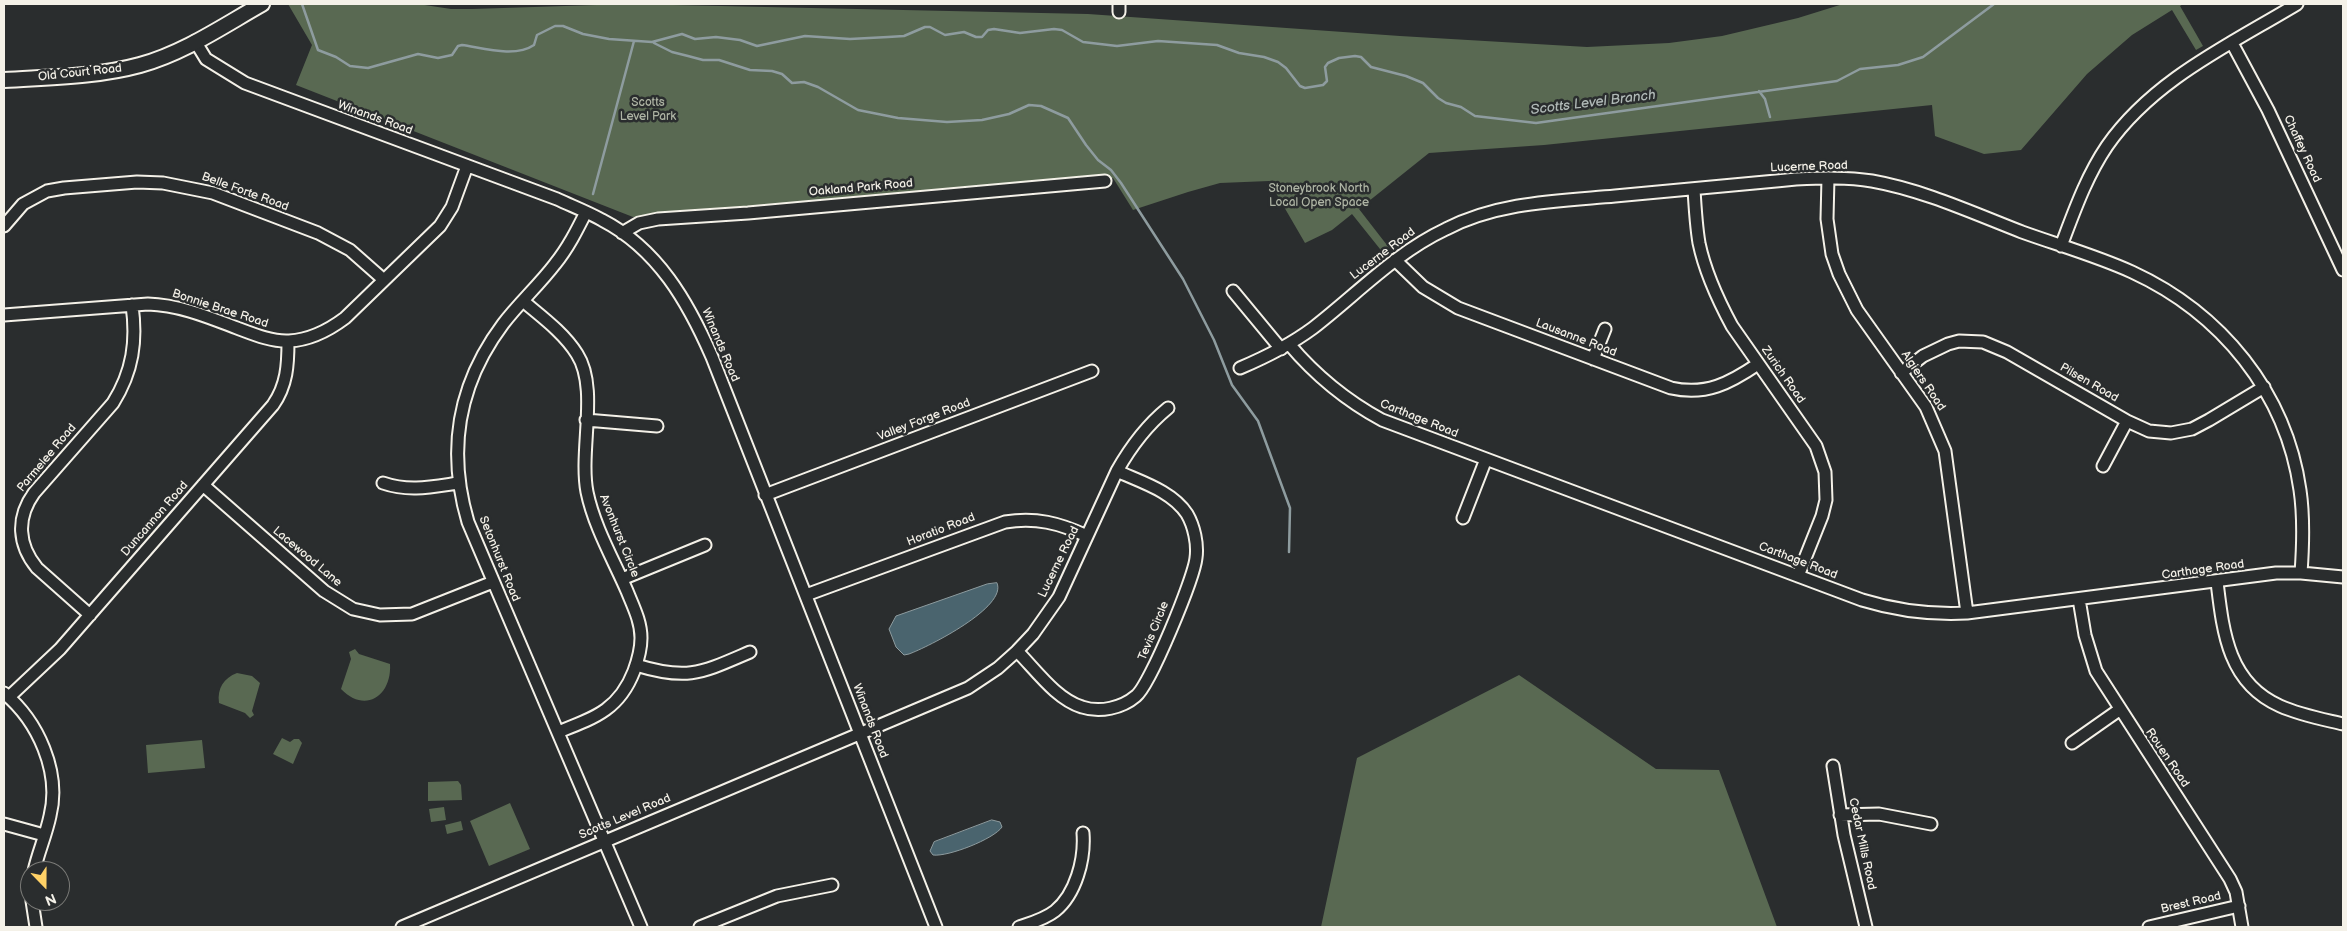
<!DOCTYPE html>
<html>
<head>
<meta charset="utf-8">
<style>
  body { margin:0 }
  #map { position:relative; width:2347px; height:931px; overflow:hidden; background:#2a2d2e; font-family:"Balsamiq Sans",sans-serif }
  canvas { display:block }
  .frame { position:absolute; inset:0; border:5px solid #f4f1e8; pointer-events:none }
  .north { position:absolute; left:20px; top:861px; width:50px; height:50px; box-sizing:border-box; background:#2a2d2e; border:1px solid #7b7b78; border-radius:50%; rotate:158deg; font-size:14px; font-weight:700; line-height:20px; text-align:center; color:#f4f1e8 }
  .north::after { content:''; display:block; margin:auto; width:18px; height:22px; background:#ffd166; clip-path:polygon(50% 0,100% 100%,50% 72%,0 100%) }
</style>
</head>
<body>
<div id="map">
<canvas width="2347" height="931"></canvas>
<div class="frame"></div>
<div class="north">N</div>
</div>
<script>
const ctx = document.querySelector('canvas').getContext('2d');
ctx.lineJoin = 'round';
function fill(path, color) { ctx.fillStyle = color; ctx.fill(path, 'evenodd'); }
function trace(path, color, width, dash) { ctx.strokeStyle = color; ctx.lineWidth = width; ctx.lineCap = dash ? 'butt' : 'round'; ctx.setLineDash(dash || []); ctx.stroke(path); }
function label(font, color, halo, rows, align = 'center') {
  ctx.font = font + ' "Balsamiq Sans",sans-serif'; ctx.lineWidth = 5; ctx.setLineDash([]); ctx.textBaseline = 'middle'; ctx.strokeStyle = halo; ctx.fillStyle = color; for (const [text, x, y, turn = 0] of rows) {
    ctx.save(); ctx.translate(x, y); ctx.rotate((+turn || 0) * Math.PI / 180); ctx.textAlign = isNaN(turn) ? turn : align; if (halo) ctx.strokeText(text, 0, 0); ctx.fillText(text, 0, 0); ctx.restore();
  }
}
fill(new Path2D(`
  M288,4H418L451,9H472L627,4L1088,14L1400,36L1587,47L1669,43L1722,36L1798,18L1843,4H2183L2180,6L2203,46L2196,50L2172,10L2132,35L2087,74L2021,150L1984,154L1935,136L1932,105L1544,145L1429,153L1359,209L1390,249L1384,254L1352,214L1332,230L1305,243L1269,181L1220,183L1188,192L1133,210L1113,178L1069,183L633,217L296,85L312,45Z
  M355,649L359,654L390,664C392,696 365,714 341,689L351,659L349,652Z
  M237,673L252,676L260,683L252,711L254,715L250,718L245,713L219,703C217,688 224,678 237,673Z
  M1519,675L1656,769L1719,770L1777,927H1321L1357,758Z
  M282,738L290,742L294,739H299L302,743L293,764L273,754Z
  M202,740L205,768L148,773L146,745Z
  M458,781L461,785L462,800L428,801V782Z
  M510,803L530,849L489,866L470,821Z
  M444,807L446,820L431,822L429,809Z
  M461,821L463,830L447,834L445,825Z`), '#596952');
const water = new Path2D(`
  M997,583C1008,607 928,647 909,654L904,655L896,647L889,629L896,616L987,584Z
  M992,820L1000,822L1002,827C994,839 948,857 933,855L930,851L934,842Z`);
fill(water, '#4a646e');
trace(water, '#8e9c9f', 1);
trace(new Path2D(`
  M302,4L318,50L336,57L350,66L368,68L418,54L438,58L452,55L458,46L462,45C483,48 515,58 534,45L537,35L555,26H563L583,34L609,39L652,42L682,34L695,39L716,37L740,40L757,46L805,36L850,39L888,37L904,36L925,27H930L945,35L964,32L976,37H982L988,30L994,29L1020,33L1054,29L1062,30L1083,42L1117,46L1158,41L1217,45L1239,53L1264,57L1278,62L1286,68L1300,86L1305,88L1323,85L1327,81L1325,67L1328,63L1339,58L1355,56L1361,57L1371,67L1406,76L1423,83L1438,98L1446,103L1461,107L1475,116L1536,123L1837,81L1860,69L1898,65L1923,57L1994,4
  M654,43L672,52L688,56L703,60H719L750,70L772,71L782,74L792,83L804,82L818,87L858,110L898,118L947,122L982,120L1009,114L1029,105L1041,106L1068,118L1086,145L1098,160L1111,170L1121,183L1183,279L1214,340L1232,385L1258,421L1290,508L1289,552
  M1759,91L1765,99L1770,117
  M593,194L634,41`), '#8e9c9f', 2.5);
const minor = new Path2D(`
  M1119,12V4
  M195,41L206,59L245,83L557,199C572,206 588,212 602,220C658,249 688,302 712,357L936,927
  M2232,43L2268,110L2343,270
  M1828,178L1827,219L1832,254L1839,274L1857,310L1926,407L1945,451L1967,613
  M1694,189C1695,207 1696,225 1699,243C1705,272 1718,300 1732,326L1816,446L1825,472L1826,500L1822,516L1798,576
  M586,212C577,230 568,248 555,264C539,285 519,303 503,324C458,384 447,451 468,522L641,927
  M4,226L23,204L47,191L64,188L137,182L163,183L213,193L318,233L350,250L384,280
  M622,233L639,223L658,219L748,213L1105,181
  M2061,246C2074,212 2086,177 2107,146C2153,80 2229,45 2297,4
  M1395,260L1423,287L1458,308L1671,388C1706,396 1730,383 1758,364
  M1233,291L1281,349
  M523,301C542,317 564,333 577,354C599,388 579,450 587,492C594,526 613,559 627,591C633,606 641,621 641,638C641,649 638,660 634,671C619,710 594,718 558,732
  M4,315L148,304C180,305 208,317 237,328C253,334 272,342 289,341C310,340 329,330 345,318L440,226L452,207L467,166
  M1289,344C1316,376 1345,400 1382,420L1862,600C1898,611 1930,615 1967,613L2276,573H2301L2343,577
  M1593,359L1605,329
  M1240,368C1266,357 1290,345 1313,328C1357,294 1395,253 1446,229C1498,202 1558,201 1615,196C1676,190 1736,185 1796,179C1821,178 1847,177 1872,181C1923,190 1973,213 2022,232C2058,245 2097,256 2132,272C2221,313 2286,392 2300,490C2304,517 2303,546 2301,573
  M1901,373L1923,356L1948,344L1959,341L1983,342L2007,352L2127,421L2149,431L2171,433L2192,429L2209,420L2264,387
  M586,420L657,426
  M2103,466L2127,421
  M383,483C409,492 431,487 458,483
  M203,485L324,591L353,609L380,615L412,614L493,582
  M765,495L1092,371
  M1463,518L1486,459
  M622,579L705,545
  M2217,582C2223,632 2228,683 2280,706C2300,715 2322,719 2343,724
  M806,595L1005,522C1036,517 1059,523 1087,536
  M2079,599L2085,635L2096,671L2230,879L2236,892L2242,927
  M90,615L37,568C18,545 16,518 34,493L113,403C133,371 137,341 132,305
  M1017,651C1036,670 1056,699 1082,707C1100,713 1122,708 1136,696C1150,685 1194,578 1196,558C1198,544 1194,526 1187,514C1172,491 1141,482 1117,471
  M636,665C688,681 701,673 750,652
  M4,693C38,721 61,772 50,816C46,835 38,853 34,871
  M9,697L60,649L273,405C287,385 288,365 288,341
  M2072,743L2119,710
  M1833,766L1844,835L1866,927
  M1840,815L1879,814L1931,824
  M4,824L44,835
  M32,901L36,927
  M402,927L968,688L998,668L1017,651L1033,634L1059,597L1117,471C1131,446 1146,426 1168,408
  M700,927L777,896L832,885
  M1019,927C1031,923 1045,919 1055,911C1076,894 1085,859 1083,833
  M2149,927L2239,906`);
const major = new Path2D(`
  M4,80C49,77 96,77 140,65C184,53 223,26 262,4`);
trace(minor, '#f4f1e8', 15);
trace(major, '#f4f1e8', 18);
trace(minor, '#2a2d2e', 11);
trace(major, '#2a2d2e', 14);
label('12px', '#f4f1e8', '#2a2d2e', [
  ["Old Court Road",80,73,-6],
  ["Winands Road",375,118,20],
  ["Chaffey Road",2302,149,65],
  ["Lucerne Road",1809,167,-2],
  ["Oakland Park Road",861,188,-5],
  ["Belle Forte Road",245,192,20],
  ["Lucerne Road",1383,254,-37],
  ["Bonnie Brae Road",220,309,18],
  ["Lausanne Road",1576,338,21],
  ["Winands Road",720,345,67],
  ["Zurich Road",1783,375,55],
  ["Algiers Road",1923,381,56],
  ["Pilsen Road",2089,383,30],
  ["Carthage Road",1419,419,22],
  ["Valley Forge Road",924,420,-21],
  ["Parmelee Road",47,458,-50],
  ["Duncannon Road",155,519,-49],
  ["Horatio Road",941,530,-21],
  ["Avonhurst Circle",619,536,68],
  ["Lacewood Lane",307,557,40],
  ["Setonhurst Road",499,559,68],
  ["Carthage Road",1798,561,21],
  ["Lucerne Road",1059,562,-64],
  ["Carthage Road",2203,570,-8],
  ["Tevis Circle",1154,631,-68],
  ["Winands Road",870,721,69],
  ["Rouen Road",2167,758,56],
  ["Scotts Level Road",625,817,-23],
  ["Cedar Mills Road",1862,844,78],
  ["Brest Road",2191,903,-13]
]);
label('12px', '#aeb4a4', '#2a2d2e', [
  ["Scotts",648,103],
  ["Level Park",648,117],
  ["Stoneybrook North",1319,189],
  ["Local Open Space",1319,203]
]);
label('italic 14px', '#b0b9b7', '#2a2d2e', [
  ["Scotts Level Branch",1593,103,-7]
]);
</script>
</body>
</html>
